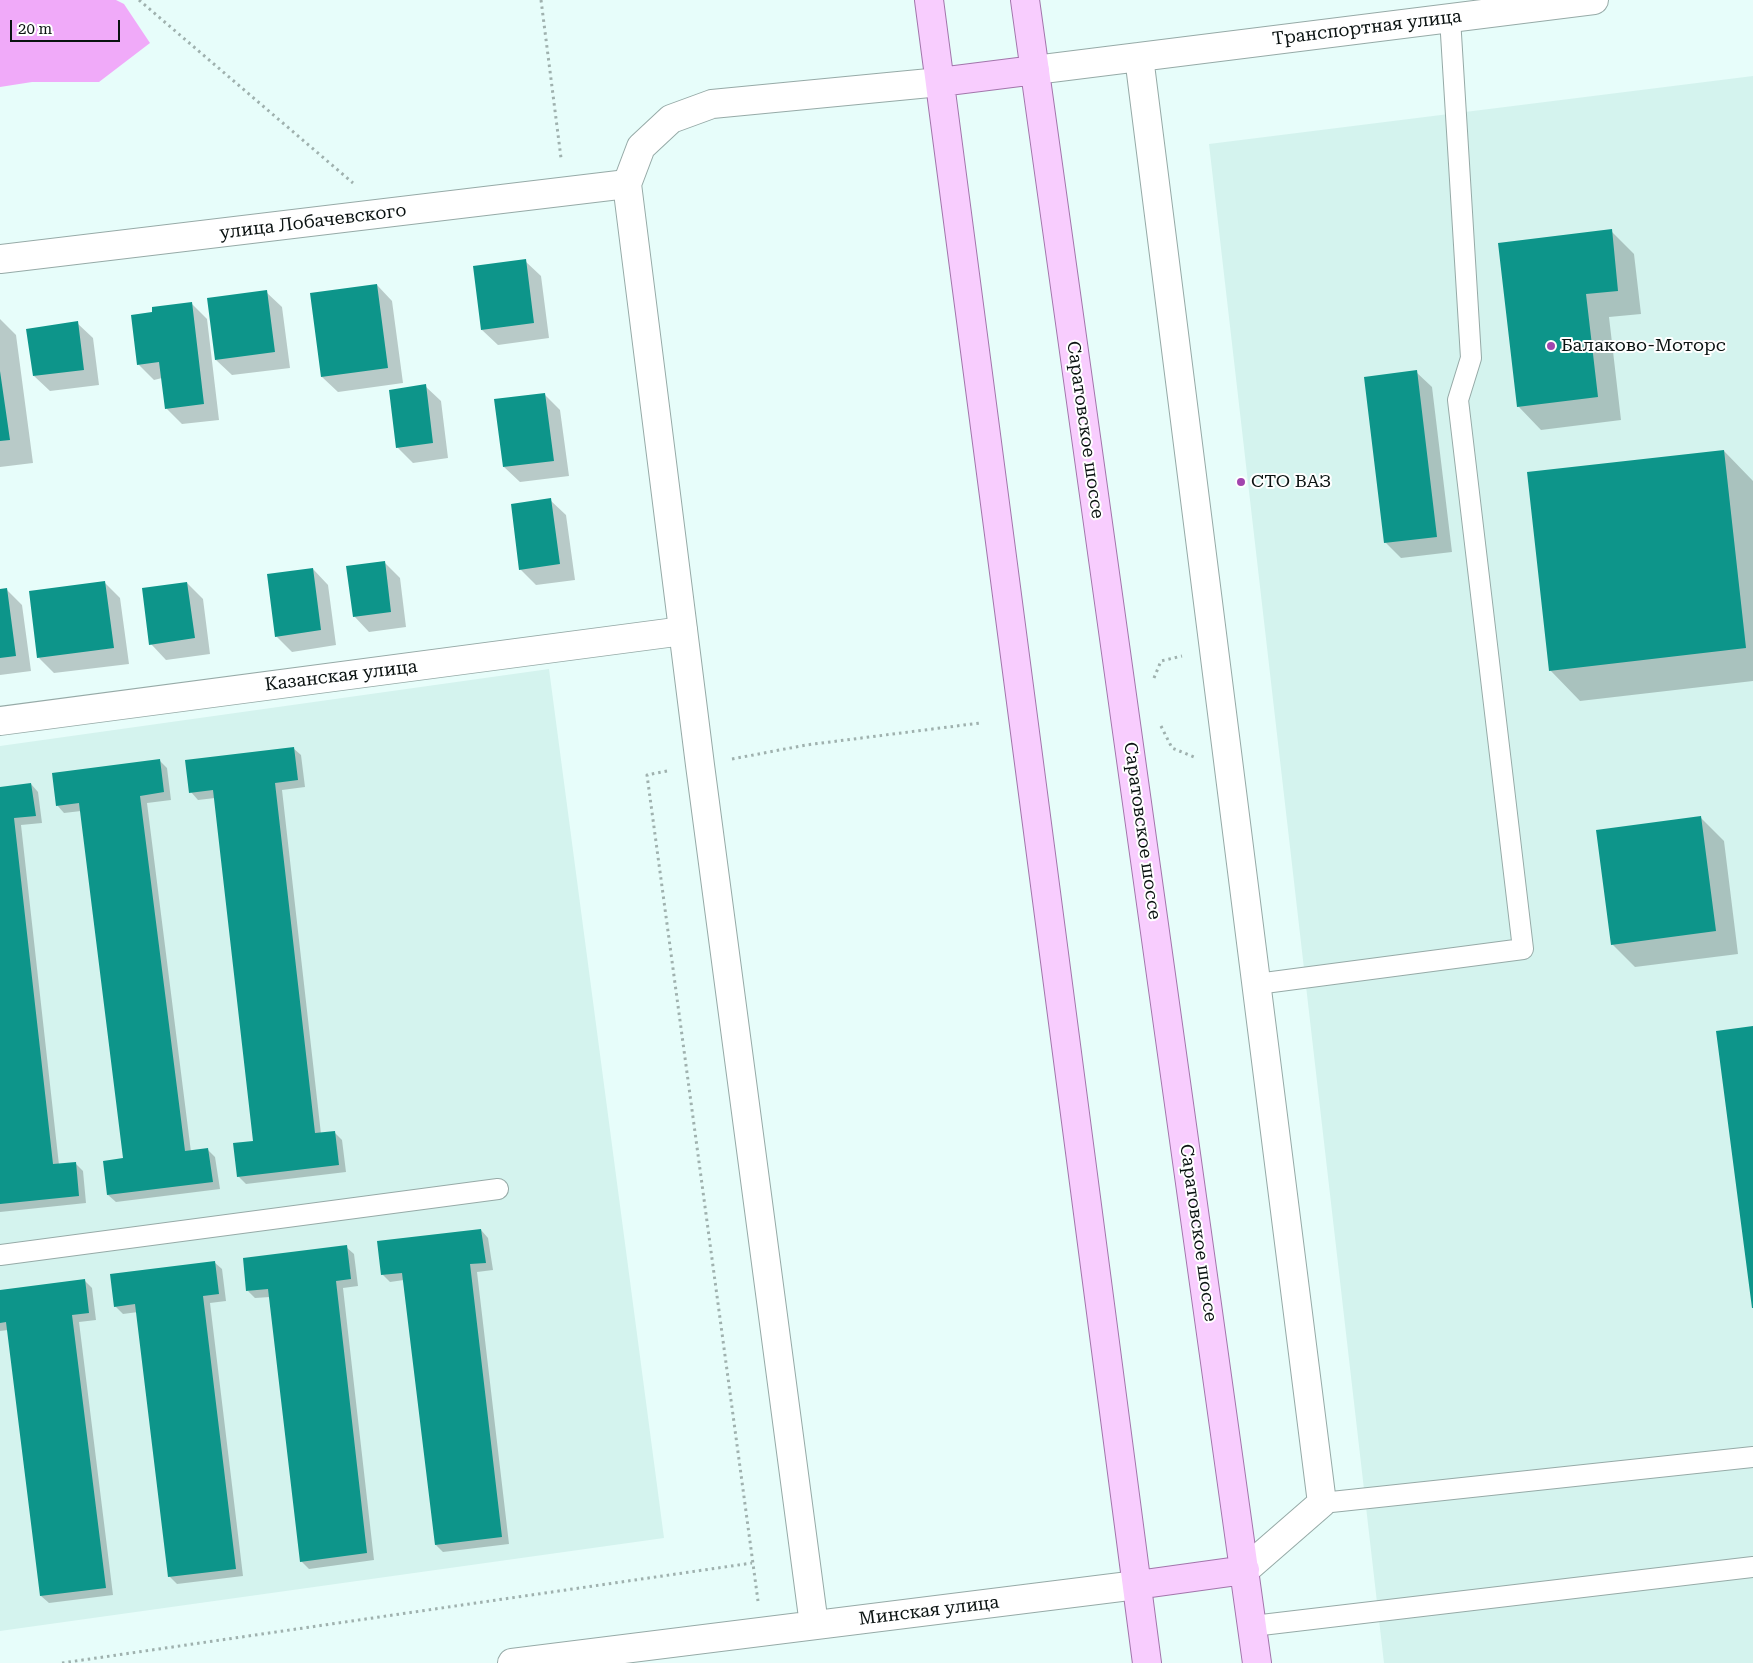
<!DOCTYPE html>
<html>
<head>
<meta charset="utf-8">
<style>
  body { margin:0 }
  #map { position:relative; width:1753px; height:1663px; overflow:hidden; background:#e7fdfa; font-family:"Roboto Serif",serif }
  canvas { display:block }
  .scale { position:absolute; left:10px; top:20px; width:110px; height:22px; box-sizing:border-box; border:2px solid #0a1211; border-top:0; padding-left:6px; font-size:15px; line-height:18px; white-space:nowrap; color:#0a1211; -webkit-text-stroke:4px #fff; paint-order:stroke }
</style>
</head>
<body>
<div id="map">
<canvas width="1753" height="1663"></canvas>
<div class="scale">20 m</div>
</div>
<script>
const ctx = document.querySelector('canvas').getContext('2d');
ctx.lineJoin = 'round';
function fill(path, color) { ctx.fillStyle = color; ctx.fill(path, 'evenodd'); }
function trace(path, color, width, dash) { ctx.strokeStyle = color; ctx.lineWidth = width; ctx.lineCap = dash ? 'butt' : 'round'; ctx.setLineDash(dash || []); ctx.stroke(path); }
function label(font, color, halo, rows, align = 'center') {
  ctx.font = font + ' "Roboto Serif",serif'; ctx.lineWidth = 4; ctx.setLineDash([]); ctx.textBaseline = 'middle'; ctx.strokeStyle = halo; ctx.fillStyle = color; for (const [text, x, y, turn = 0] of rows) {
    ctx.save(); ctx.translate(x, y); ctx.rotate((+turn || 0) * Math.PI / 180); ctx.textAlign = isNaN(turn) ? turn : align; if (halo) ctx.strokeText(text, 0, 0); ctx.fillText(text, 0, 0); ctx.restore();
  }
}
fill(new Path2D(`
  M1753,76V1663H1384L1209,144Z
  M549,669L664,1538L0,1631V746Z`), '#d4f3ee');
fill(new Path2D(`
  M0,0H116L124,4L150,43L99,82H32L0,87Z`), '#f0aaf9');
fill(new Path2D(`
  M1611,231L1634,254L1641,314L1609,317L1621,420L1541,430L1518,406Z
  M525,261L541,276L549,338L498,345L482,330Z
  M377,285L392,301L403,383L338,392L322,377Z
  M266,292L282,307L290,368L232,375L216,360Z
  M191,303L207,319L219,420L182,424L167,409L162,378L154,380L138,364L154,313Z
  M0,319L16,335L33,463L0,467Z
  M77,323L93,338L99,385L50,391L34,376Z
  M1416,372L1432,387L1452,552L1401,558L1385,542Z
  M425,386L441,401L448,458L413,463L398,448L390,391Z
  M544,394L560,410L569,476L520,482L504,467Z
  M1724,451L1753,481V681L1580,701L1550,670Z
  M550,500L566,515L575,580L536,585L520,569Z
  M384,562L400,578L406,627L369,632L354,616Z
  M313,569L328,585L336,645L292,652L276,636Z
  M104,582L120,598L129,664L54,673L39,658Z
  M187,583L203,599L210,654L166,660L151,644Z
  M7,590L22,605L31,671L0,675V591Z
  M293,748L301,755L305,787L282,790L321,1134L334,1132L342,1140L346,1172L246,1184L238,1176L255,1142L215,798L198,800L191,792Z
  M160,761L167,768L171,800L147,803L191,1152L208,1150L215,1157L220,1189L116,1202L108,1195L104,1162L125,1159L81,811L64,813L57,805Z
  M31,784L38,792L42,823L21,825L59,1165L75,1163L83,1171L86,1203L0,1212V788Z
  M1700,817L1724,841L1738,954L1635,967L1612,944Z
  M481,1230L488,1238L493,1270L477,1272L509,1544L443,1552L436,1545L404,1280L390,1282L382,1274Z
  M346,1247L354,1254L358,1286L343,1288L374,1560L309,1569L301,1561L270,1297L255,1298L248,1291Z
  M214,1262L222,1269L226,1301L210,1303L243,1576L177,1584L169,1576L138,1312L123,1314L115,1306Z
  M84,1280L92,1288L96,1320L79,1322L113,1595L49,1603L41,1596L8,1330L0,1331V1291Z`), '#0003');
fill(new Path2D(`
  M1612,229L1618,291L1586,294L1598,397L1517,407L1498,243Z
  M526,259L534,323L481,330L473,266Z
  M377,284L388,368L321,377L310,293Z
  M267,290L275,352L215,360L207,298Z
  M192,302L204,404L165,409L159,362L137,365L131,315L152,312V307Z
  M78,321L84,370L33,376L26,329Z
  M1417,370L1437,537L1384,543L1364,377Z
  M0,371L10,440L0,441Z
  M426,384L433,443L396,448L389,390Z
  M545,393L554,461L503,467L494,399Z
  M1724,450L1746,648L1549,671L1527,472Z
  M551,498L560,564L519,570L511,504Z
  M385,561L391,612L353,617L346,566Z
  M313,568L321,630L275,637L267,574Z
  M105,581L114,648L37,658L29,591Z
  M187,582L195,638L149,645L142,588Z
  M7,588L16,656L0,658V589Z
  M294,747L298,780L275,783L315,1133L335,1131L339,1165L237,1177L233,1143L253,1141L213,790L189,793L185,760Z
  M160,759L164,792L140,796L185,1151L208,1148L213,1182L107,1195L103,1161L123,1158L79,803L56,806L52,773Z
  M31,783L36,816L14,818L53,1164L76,1162L79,1196L0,1204V787Z
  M1701,816L1716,931L1611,945L1596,830Z
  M1753,1026V1308H1752L1716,1031Z
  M481,1229L486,1263L470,1264L502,1537L435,1545L402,1273L381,1275L377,1241Z
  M347,1245L351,1279L336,1281L367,1553L300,1562L268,1289L246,1291L243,1258Z
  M215,1261L219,1294L203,1296L236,1569L168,1577L135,1304L114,1307L110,1274Z
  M85,1279L89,1313L72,1315L106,1588L40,1596L6,1322L0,1323V1290Z`), '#0d958a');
const service = new Path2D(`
  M1257,984L1523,949L1458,400L1471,358L1450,18
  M0,1255L498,1189
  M1322,1503L1753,1457
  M1253,1626L1753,1567`);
const minor = new Path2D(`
  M0,259L627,184
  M0,721L683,631`);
const secondary = new Path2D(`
  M1139,57L1322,1503L1245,1570
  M1035,70L1594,0
  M814,1625L700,765L627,184L641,147L671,119L712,104L940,82
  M512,1663L1137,1585`);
const primary = new Path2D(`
  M929,0L1147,1663
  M1025,0L1257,1663
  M940,82L1035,70
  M1137,1585L1245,1570`);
trace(service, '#96aaa7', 22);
trace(minor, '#96aaa7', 30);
trace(secondary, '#96aaa7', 30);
trace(primary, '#a275ab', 30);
trace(new Path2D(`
  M139,0L353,183
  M541,0L561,158
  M1154,678L1161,661L1182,656
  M1161,726L1172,748L1194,757
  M732,759L806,745L980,723
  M667,771L647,775L758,1601
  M62,1663L752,1563`), '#9fb1ae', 3, [2.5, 4]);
trace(service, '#fff', 20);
trace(minor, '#fff', 28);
trace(secondary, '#fff', 28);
trace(primary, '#f8cdfe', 28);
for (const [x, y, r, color] of [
  [1551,346,5,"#a245ae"],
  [1241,482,5,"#a245ae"]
]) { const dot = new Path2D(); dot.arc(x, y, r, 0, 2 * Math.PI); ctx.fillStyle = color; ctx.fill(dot); trace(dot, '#fff', 2); }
label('18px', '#0a1211', '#fff', [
  ["Транспортная улица",1367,28,-7],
  ["улица Лобачевского",313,222,-7],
  ["Саратовское шоссе",1085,430,82],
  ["Казанская улица",341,676,-7],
  ["Саратовское шоссе",1142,831,82],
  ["Саратовское шоссе",1198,1233,82],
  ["Минская улица",929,1611,-7]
]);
label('18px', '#0a1211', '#fff', [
  ["Балаково-Моторс",1561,346],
  ["СТО ВАЗ",1251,482]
], 'left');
</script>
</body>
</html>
